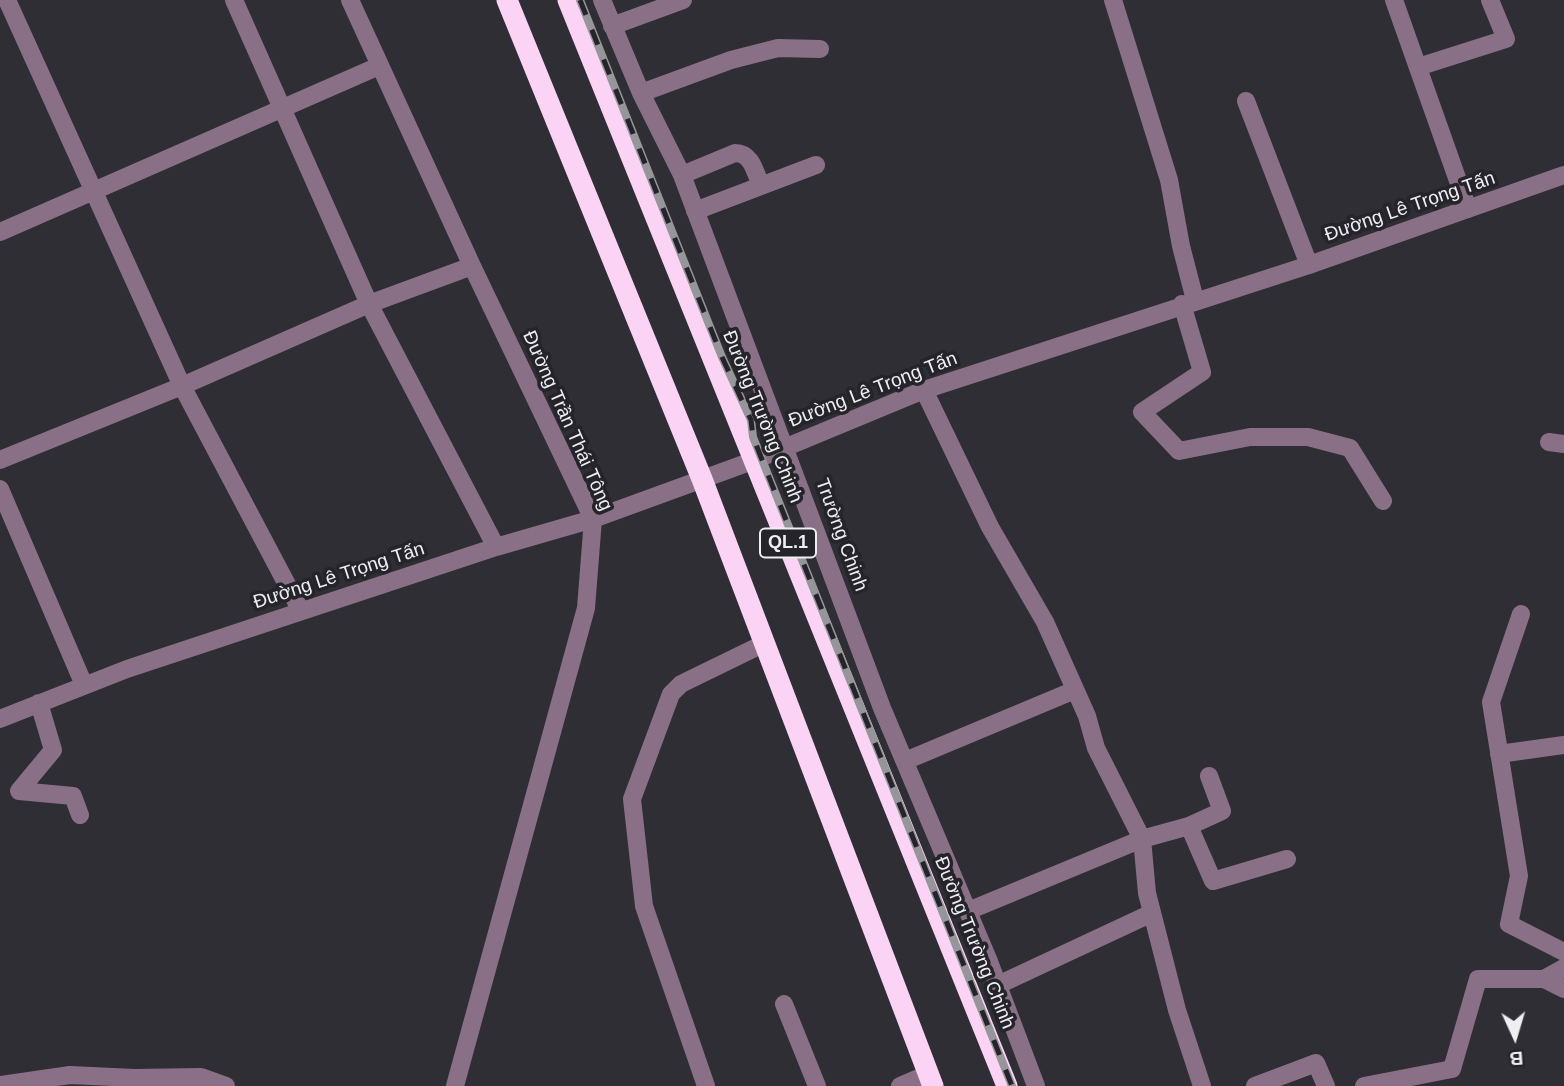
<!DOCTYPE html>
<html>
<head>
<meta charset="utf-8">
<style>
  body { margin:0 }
  #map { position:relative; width:1564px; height:1086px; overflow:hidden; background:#2f2e34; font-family:Helvetica,sans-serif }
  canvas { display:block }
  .north { position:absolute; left:1480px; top:1002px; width:70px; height:70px; -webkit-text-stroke:5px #25242a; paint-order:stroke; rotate:176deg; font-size:19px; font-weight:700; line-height:28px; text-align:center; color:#efeff2 }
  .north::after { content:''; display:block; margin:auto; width:24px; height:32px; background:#efeff2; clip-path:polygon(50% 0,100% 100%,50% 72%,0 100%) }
</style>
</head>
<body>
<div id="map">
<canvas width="1564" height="1086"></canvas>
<div class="north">B</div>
</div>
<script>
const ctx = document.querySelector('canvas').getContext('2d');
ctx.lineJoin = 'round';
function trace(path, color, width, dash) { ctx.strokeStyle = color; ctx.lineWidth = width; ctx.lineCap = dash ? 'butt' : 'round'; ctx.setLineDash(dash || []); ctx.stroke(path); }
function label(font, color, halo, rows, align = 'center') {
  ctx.font = font + ' Helvetica,sans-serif'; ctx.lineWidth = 7; ctx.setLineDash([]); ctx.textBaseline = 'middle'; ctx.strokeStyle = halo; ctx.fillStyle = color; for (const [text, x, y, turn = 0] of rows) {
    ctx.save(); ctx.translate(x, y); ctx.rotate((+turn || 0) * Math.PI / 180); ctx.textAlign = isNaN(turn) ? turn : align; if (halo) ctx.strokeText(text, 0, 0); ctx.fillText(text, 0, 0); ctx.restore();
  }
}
trace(new Path2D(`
  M7,0L182,386L301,611
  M234,0L369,304L496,547
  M350,0L472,266L593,519L586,608L455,1086
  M602,0L641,93L682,175L882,708L988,959L1036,1086
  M1113,0L1169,180L1181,246L1195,300
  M1394,0L1468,209
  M612,26L683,0
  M1418,67L1506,39L1490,0
  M641,93L731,60L778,48L820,49
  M1246,101L1309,265
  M682,175L735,153C752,153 755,172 761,186
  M695,211L816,165
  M0,232L379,66
  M1182,304L1202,372L1142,412L1179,451L1250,437H1308L1350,448L1383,501
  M924,390L990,527L1045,622L1087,716L1096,748L1142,839L1147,893L1177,1010L1202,1086
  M1549,442L1564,444
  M0,460L182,386L369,304L472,266
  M0,489L84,685
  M1521,614L1491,702L1519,876L1509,924L1564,952
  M39,703L53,750L19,791L73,796L80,815
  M0,719L127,669L496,547L593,519L755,460L924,390L1309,265L1564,175
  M1499,754L1564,745
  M905,761L1075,690
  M1189,826L1213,881L1287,859
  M968,911L1142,839L1189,826L1222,811L1209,776
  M1544,979L1564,989
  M998,985L1152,913
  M784,1004L817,1086
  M1452,1069L1478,979H1544L1564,968
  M0,1085L70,1075L134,1078L201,1077L226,1086
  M706,1086L644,906L632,799L671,694L681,684L765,643
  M900,1086L928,1074
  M1255,1086L1316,1063L1326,1086
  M1364,1086L1452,1069`), '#8a7086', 18);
trace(new Path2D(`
  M507,0L702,479L933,1086
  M568,0L1007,1086`), '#fbd3f5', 21);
const rail = new Path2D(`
  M580,0L722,357L751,420L753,437L1012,1086`);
trace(rail, '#96959a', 8);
trace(rail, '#25242a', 5, [16]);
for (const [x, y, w] of [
  [788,543,56]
]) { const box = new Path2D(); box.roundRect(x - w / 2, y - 14.5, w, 29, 5); ctx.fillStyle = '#25242a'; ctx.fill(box); trace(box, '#efeff2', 2); }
label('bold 18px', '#efeff2', null, [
  ["QL.1",788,543]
]);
label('19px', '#efeff2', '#25242a', [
  ["Đường Lê Trọng Tấn",1410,207,-19],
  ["Đường Lê Trọng Tấn",873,390,-21],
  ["Đường Trường Chinh",762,417,68],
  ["Đường Trần Thái Tông",567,421,66],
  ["Trường Chinh",841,535,70],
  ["Đường Lê Trọng Tấn",339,576,-18],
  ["Đường Trường Chinh",974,943,68]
]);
</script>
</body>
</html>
